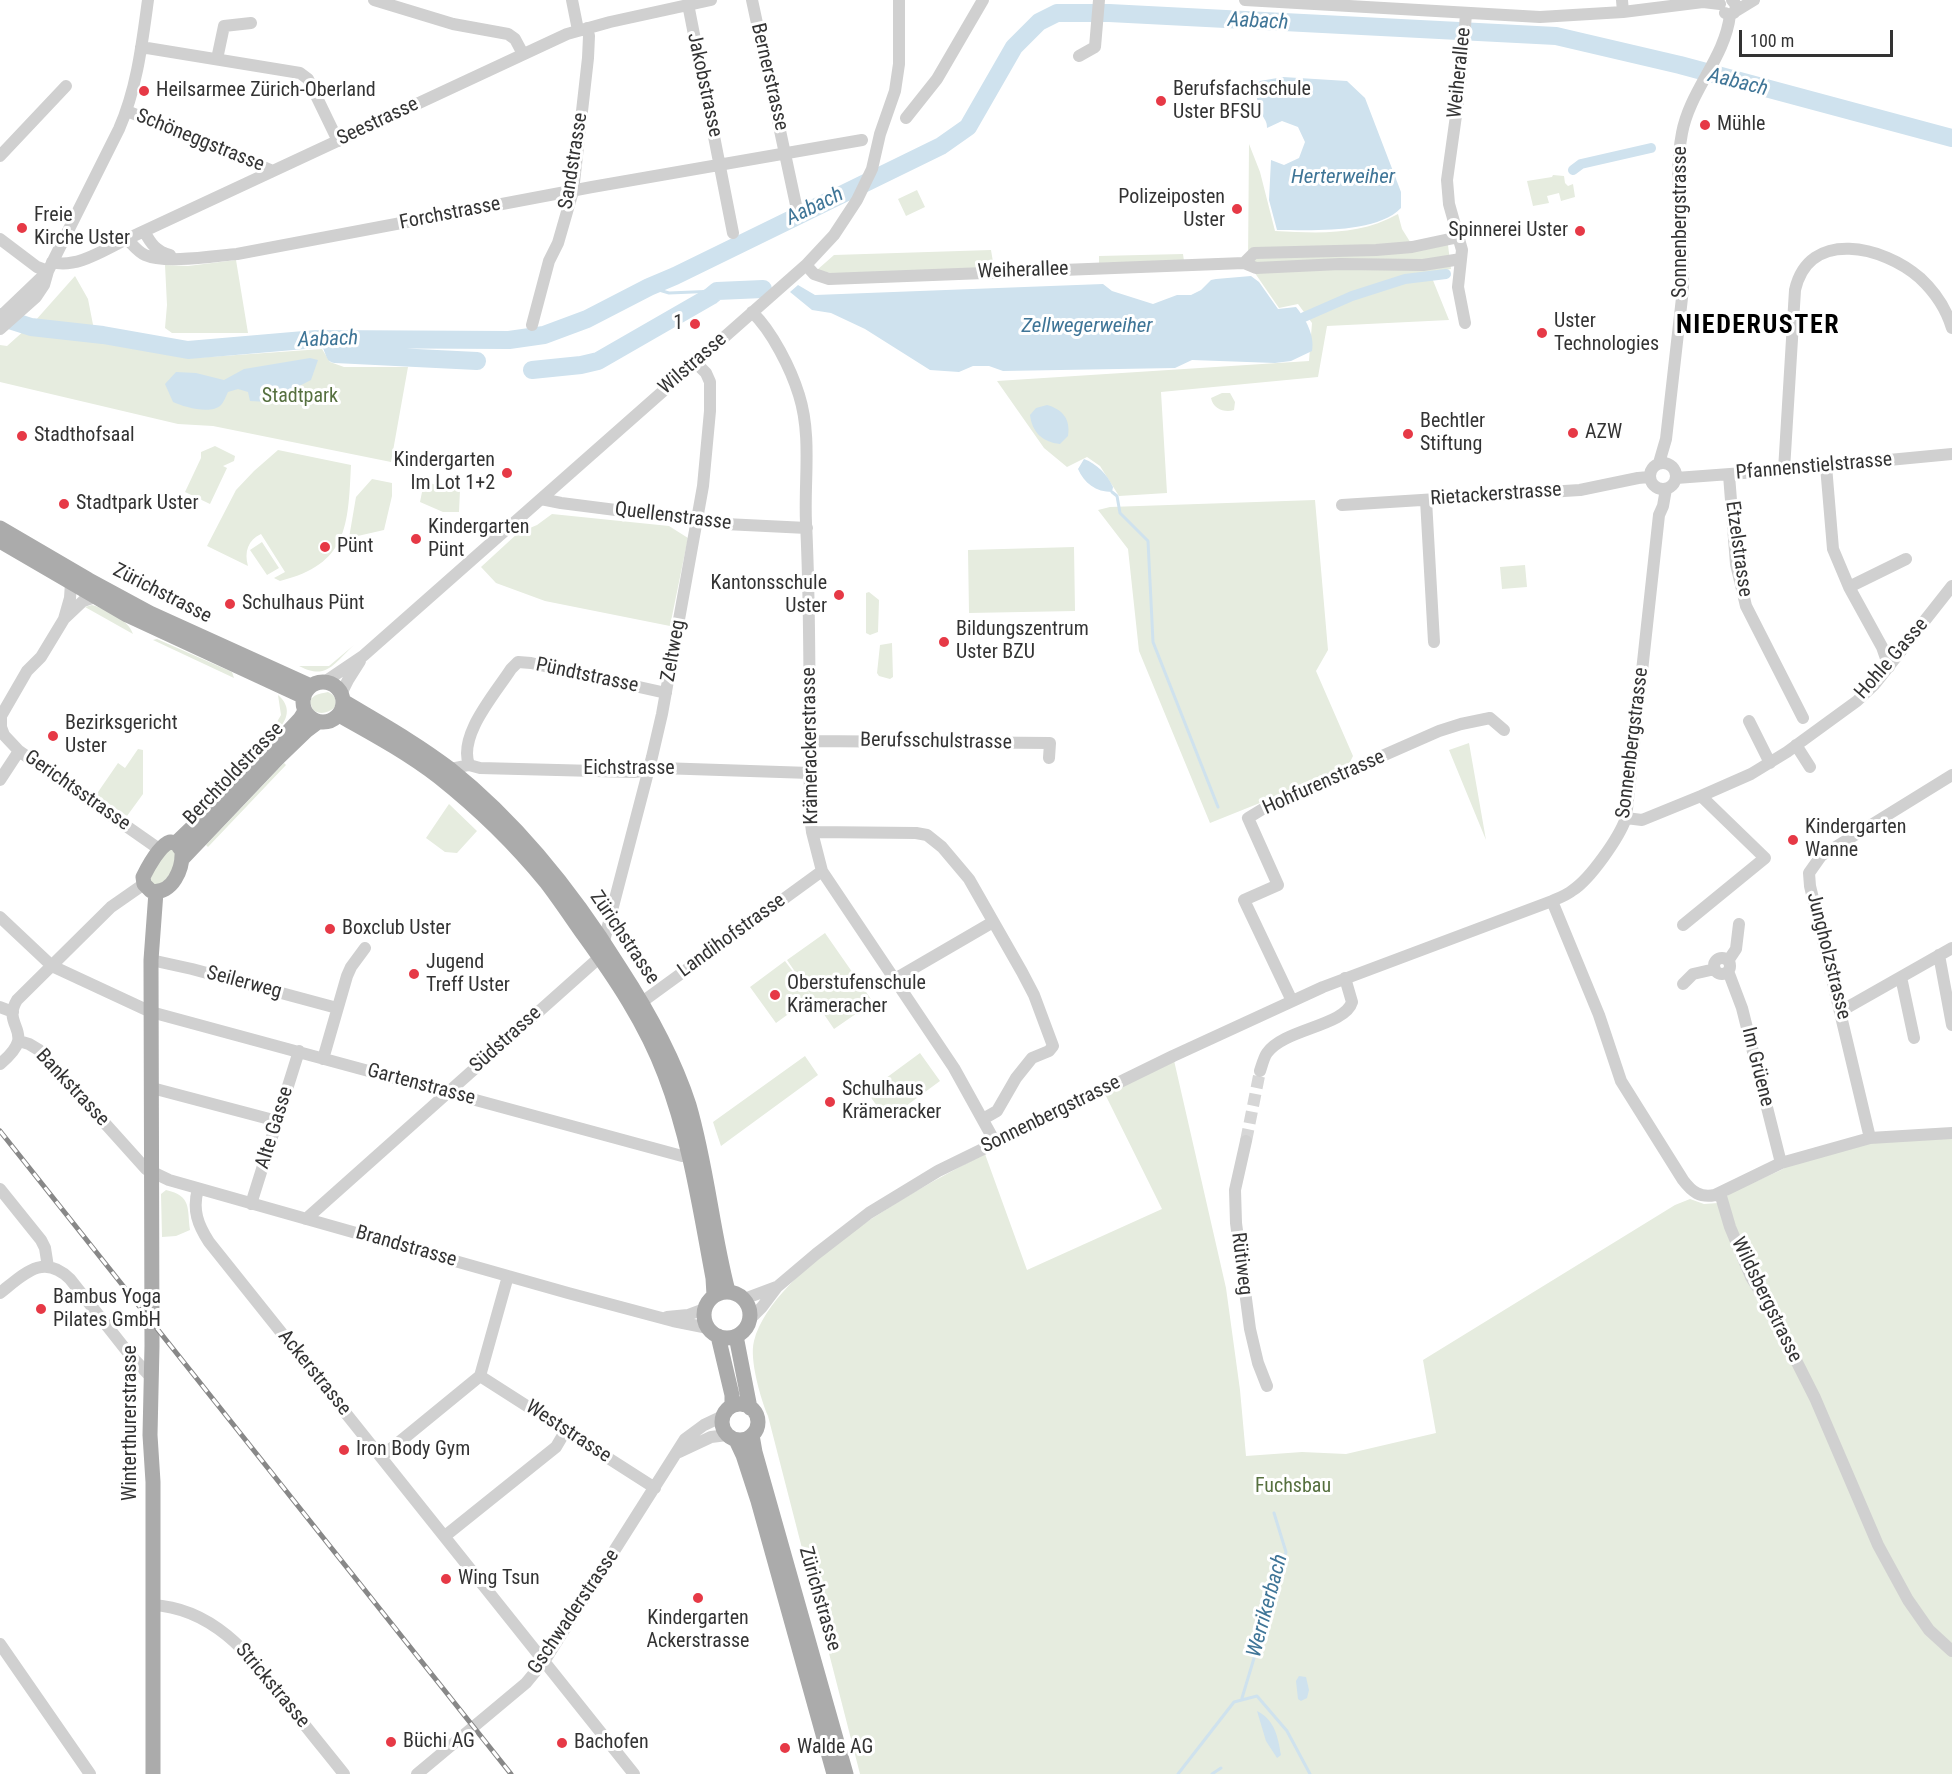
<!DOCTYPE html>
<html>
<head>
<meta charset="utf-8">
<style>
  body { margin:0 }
  #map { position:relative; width:1952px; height:1774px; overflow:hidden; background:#fff; font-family:"Roboto Condensed",sans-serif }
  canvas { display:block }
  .scale { position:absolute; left:1739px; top:30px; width:154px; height:27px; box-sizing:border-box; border:3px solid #333; border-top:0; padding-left:8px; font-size:18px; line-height:21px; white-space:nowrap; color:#333; -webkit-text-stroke:4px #fff; paint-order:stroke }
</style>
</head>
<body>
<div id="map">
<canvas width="1952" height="1774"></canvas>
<div class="scale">100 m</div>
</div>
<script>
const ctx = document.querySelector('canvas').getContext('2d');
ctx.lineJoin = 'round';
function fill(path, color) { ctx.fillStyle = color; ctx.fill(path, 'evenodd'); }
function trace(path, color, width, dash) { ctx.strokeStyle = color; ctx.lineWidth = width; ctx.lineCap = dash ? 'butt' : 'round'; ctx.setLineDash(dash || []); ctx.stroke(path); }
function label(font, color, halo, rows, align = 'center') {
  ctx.font = font + ' "Roboto Condensed",sans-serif'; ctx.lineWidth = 6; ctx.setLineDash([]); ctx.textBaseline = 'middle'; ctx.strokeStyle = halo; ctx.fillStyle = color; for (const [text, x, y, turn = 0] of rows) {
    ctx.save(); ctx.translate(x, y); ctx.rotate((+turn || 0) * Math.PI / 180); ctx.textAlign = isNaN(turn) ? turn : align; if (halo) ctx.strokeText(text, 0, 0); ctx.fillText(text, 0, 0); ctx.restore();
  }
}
fill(new Path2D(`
  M1249,144L1260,172L1275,231C1318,233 1359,236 1398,214L1402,229L1412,245L1447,237L1451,269L1430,273L1449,320L1327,326L1318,377L1161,392L1167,493L1119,496L1100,466L1087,457L1067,467L1044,448L997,381L1309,361L1312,323L1298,304L1279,308L1248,263Z
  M1553,175L1564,176L1565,183L1568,186L1573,184L1575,197L1561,201L1559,193L1547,196L1549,203L1533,206L1527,181L1552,177Z
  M917,190L925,207L906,216L898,199Z
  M991,250L994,268L835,274L817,270L834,255Z
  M1183,254L1184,261L1099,263V256Z
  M236,260L248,333H172L165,328L167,305L165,265L188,266Z
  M75,276L88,299L96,340L194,358L322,349L330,362L344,367H408L391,462L213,426L178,424L0,382V345L7,346L35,321Z
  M1222,393H1230L1235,402L1234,410C1225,413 1213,409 1211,398Z
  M215,446L235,456L234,461L223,466L227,468L210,504L185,492L201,458V452Z
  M278,450L351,465C348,526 348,564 280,581L274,578L285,572L261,534C248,540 244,552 248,566L207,546L236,490L254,471Z
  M372,479L392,483V496L384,530L349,538L356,497Z
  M424,482L460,490L459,512H443L420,502Z
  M1315,500L1328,650L1316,671L1353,756L1347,768L1210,823L1139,651L1128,549L1098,510L1110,507Z
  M552,514L669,526L688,538L670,626L545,601L496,583L481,567L518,533L537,525Z
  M262,542L279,568L267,575L250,550Z
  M1074,547L1075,611L969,613L968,550Z
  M1525,565L1527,587L1502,589L1500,567Z
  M869,592L879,600L878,632L870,635L866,633V593Z
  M92,605C106,609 128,619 133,634L85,607Z
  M157,639L232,672L234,678L153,640Z
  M892,643L893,677L890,679L879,676L877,673L880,645Z
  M354,645C334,663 327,681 299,666H329Z
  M328,692C335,695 338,701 334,708C328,713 320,715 313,710L310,702C313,694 319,694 328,692Z
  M278,695C292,707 288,720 276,732L274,727L281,715Z
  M1469,743L1486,840L1449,750Z
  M138,749L143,750V794L127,816L96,795L118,763L125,768Z
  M284,763L286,765L208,847L206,845Z
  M449,804L477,831L457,853L445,852L426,838Z
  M174,848L177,864L161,886L150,885L149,874L165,851Z
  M825,933L873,1002L834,1029L787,960Z
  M785,961L812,997L776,1023L750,987Z
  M920,1053L940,1081L887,1120L867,1092Z
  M805,1056L818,1075L721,1146L713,1122Z
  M1173,1056L1226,1288L1240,1390L1246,1456L1302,1452L1346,1454L1436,1433L1423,1360L1675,1205L1690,1199L1704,1204L1718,1203L1731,1193L1781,1170L1806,1155L1870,1138L1952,1134V1774H860L768,1416C761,1400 749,1359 754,1341C774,1267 919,1187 985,1154L1027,1270L1162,1209L1103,1090Z
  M166,1190C192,1196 187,1208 190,1230L176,1236L162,1237L161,1194Z`), '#e6ecdf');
fill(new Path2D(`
  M1283,77L1347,81L1365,98L1401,192V208C1376,234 1311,230 1277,230L1269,200L1271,160L1284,165L1299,158L1305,142L1298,127L1282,121L1267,128C1267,120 1264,120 1262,114C1258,106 1257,96 1254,88L1260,81Z
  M1251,276L1259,282L1278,309L1296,307C1306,319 1315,336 1312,351L1291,361L1275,363L1192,360L1175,368L1003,371L989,366H973L959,372L930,370L865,329L831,313L812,310L790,292L798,285L815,295L1103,284L1112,291L1153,304L1177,295H1191L1201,290L1211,280L1216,279Z
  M310,358L318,360L311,380L268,402L250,401L248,392L238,389L228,392C226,396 224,402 221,405C211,415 184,407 173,402L165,384L176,372L196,373L224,380L244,369Z
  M1047,405C1062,409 1071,419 1068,436L1060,444C1042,442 1032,432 1030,415L1036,408Z
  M1084,459C1097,464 1107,474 1113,487L1112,492C1096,492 1084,483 1078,469Z
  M1299,1676L1306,1677L1309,1690L1307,1698L1301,1701L1298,1699L1296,1681Z
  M1257,1711C1275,1720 1278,1737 1281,1755L1277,1758L1266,1741Z`), '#cfe2ee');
trace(new Path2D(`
  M649,287L669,293L717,291
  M1112,492L1117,496L1120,513L1148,541L1153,642L1218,807
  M1242,1698L1286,1552L1274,1513
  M1178,1774L1234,1702L1257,1696L1287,1731L1310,1774
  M1212,1774L1221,1768`), '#cfe2ee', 3);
trace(new Path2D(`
  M1573,170L1581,164L1651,148
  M1304,317L1352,296L1405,279L1446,274`), '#cfe2ee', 10);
trace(new Path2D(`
  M0,317L31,327L103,335L188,350L316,339L509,340L544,335L587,319L649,287L675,276L941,146L968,127L1014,47L1039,22L1057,13H1109L1556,36L1680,65L1952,138
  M329,339L335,354L477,361
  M532,370L581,365L598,361L711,296L717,291L763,289`), '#cfe2ee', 18);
trace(new Path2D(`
  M1246,1141L1260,1071`), '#d6d6d6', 12, [12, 6]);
trace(new Path2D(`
  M374,0L453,24L508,34L515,39L523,54
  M572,0L578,30
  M752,0L796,205
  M1245,0L1540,17L1623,12L1703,2L1720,4
  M1622,0L1623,12
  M688,4L733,233
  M1736,11L1754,0
  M1725,13L1730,15L1735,12L1736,5L1732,0
  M141,47L300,73L308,79L338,141
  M1079,56L1095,47L1099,0
  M217,59L224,26L251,23
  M127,111L273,171
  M906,118L937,79L983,0
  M0,156L66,86
  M144,231C151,244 156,251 170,255
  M0,239L37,267L48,271
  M127,239C132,244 138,252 145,255C165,264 214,256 237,254L592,187L862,140
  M52,262C77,269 105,249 127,239L567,34L610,22L711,0
  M1244,263L1254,253L1376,250L1412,247L1459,237
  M806,265L814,274L829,279L1244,263L1256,268L1340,264L1423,265L1461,259
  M752,312C772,331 791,369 799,395C812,436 804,481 806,523C811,620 809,718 810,815L812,832L822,871L954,1068L995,1142
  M0,317L47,272
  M1465,323L1458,287L1462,250L1449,204L1447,180L1460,87L1466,14
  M532,325L549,261L558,243L573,191L588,58L589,36L587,28
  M0,329L36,297L44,285L48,271L119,129C137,88 142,44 148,0
  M1650 476a13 13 0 1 1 26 0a13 13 0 1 1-26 0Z
  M1659,463L1666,439L1683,289C1685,237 1672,185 1682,133C1690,90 1725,58 1730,15
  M1826,466L1833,549L1849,587L1882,647L1889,667
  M1784,470L1795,290C1809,228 1884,246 1920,278C1935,292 1946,308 1952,328
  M1729,475L1736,564L1746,606L1803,718
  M1676,478L1784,470L1952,454
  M541,499L561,503L725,524L807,528
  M1426,500L1434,642
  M1342,505L1580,490L1638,478L1649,477
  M71,583L70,598L64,619L41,657L27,671L1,716V727L4,735L19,751L159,849
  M1849,587L1906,559
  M65,618L83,601L95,597
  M323,683L363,656L806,265L834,235L857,200L872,169L880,134L895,91L899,64V0
  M341,694L348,680L360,661
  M1749,721L1770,763
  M809,741L1050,743L1049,758
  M1796,745L1810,767
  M469,765C458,735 495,694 511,669L518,662L531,663L666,693
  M450,769L469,765L480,768L634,772L660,768L810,773
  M0,780L19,751
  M1626,818L1642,820L1701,796L1751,774L1787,752L1857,701L1874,685L1952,586
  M812,832L916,833L927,835L942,847L969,879L1022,972L1034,995L1053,1046L1049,1051L1032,1058L1016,1078L997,1111L983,1119
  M1552,901L1599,1015L1621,1081L1683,1180C1692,1192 1700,1198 1715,1195L1781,1163L1870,1138L1952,1133
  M0,917L52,966L151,1012L682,1156L690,1154
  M1683,925L1765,858L1701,796
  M604,941L652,757L662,714L703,486L710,411V382L706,373L695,362
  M1939,955L1952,1025
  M1714 966a8 8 0 1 1 16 0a8 8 0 1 1-16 0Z
  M151,960L192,969L337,1008
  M1728,961L1736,949L1739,924
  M1728,971L1742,1008L1781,1163
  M1901,977L1914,1038
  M895,979L993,922
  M1683,984L1693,974L1715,969
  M1292,1001L1244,900L1278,885L1248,818L1266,807L1439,731L1461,724L1490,718L1504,730
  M642,1002L822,871
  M0,1007L13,1012
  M1841,1011L1952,948
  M19,1041L29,1044L39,1050L146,1169L169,1180L568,1293L673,1321L708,1328
  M323,1059L347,976L351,967L365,948
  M0,1064C40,1031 0,1028 17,1000L111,907L144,884
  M1260,1071C1262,1065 1264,1057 1267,1053C1283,1029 1345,1026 1352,1002L1345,978
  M152,1088L277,1121
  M1870,1138L1810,886L1809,873L1821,856L1952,775
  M1246,1141L1235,1190L1236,1223L1250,1329L1258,1363L1267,1386
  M0,1189L41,1240L45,1248L48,1267
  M198,1189C192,1210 198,1225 209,1242L634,1774
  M1720,1193L1730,1227L1751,1277L1765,1299L1815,1398L1878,1545L1908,1600L1929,1630L1952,1651
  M251,1204L299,1051
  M306,1219L600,957
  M0,1293C23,1275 43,1252 70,1279L130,1355L150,1376
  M744,1299L776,1287
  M667,1317L688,1315L704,1309
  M750,1319L762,1307L777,1287L816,1254L869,1213L938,1171L1173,1056L1323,987L1552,901C1559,898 1567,895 1573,890C1590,879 1619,838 1626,818L1659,515L1663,506L1666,489
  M480,1376L655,1488
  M679,1452L711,1437L727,1435
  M381,1457L480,1376L508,1276
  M445,1536L556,1447L566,1430
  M152,1605C215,1608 251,1657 286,1701C305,1726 325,1750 344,1774
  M0,1644L90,1774
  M417,1774L526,1683L545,1660L685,1439L704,1425L723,1416`), '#d0d0d0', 12);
trace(new Path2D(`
  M0,528L89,580L150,613L311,686
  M0,541L127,615L304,697
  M303 702a20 20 0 1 1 40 0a20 20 0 1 1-40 0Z
  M343,701C380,723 416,743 450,769C519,824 574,894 620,968C648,1011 673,1056 689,1105C707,1166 712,1230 728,1291
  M339,715C373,734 408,753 439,777C478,808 515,844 546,882C559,899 571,917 583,934C615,978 646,1024 665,1075C690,1140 700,1209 713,1278L714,1295
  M170,842L176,843L182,851C183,868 173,895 151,891L144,884L143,877C148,867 160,845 170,842Z
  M176,843L253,769L300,719L305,711
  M183,858L279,757L306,731L318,722
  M704 1315a23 23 0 1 1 46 0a23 23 0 1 1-46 0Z
  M718,1336L732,1395V1406
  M736,1336L750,1408
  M722 1422a18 18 0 1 1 36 0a18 18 0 1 1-36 0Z
  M752,1435L755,1452L846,1774
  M736,1440L743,1455L758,1501L834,1774
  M153,1774V1482L150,1435L152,1346L151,960L156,892`), '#ababab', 15);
const rail = new Path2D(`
  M0,1131L511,1774`);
trace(rail, '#888', 5);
trace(rail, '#fff', 3, [9]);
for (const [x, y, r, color] of [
  [144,91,6,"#e63946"],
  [1161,101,6,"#e63946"],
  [1705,125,6,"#e63946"],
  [1237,209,6,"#e63946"],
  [22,228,6,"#e63946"],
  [1580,231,6,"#e63946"],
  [695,324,6,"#e63946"],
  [1542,333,6,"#e63946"],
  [1573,433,6,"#e63946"],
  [1408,434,6,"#e63946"],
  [22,436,6,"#e63946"],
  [507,473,6,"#e63946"],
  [64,504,6,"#e63946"],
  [416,539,6,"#e63946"],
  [325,547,6,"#e63946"],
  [839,595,6,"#e63946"],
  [230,604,6,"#e63946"],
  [944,642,6,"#e63946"],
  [53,736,6,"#e63946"],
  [1793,840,6,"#e63946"],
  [330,929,6,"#e63946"],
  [414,974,6,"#e63946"],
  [775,995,6,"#e63946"],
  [830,1102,6,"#e63946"],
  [41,1309,6,"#e63946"],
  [344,1450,6,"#e63946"],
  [446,1579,6,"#e63946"],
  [698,1598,6,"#e63946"],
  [391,1742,6,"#e63946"],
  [562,1743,6,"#e63946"],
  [785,1748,6,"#e63946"]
]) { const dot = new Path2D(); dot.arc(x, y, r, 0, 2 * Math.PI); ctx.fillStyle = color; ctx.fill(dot); trace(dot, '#fff', 2); }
label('20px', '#333', '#fff', [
  ["Weiherallee",1460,73,-84],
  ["Bernerstrasse",769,77,77],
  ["Jakobstrasse",704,85,78],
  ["Seestrasse",378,122,-25],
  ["Schöneggstrasse",200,141,22],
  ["Sandstrasse",574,161,-81],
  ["Forchstrasse",450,214,-11],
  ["Sonnenbergstrasse",1681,222,-90],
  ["Weiherallee",1023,271,-2],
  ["Wilstrasse",693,364,-41],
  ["Pfannenstielstrasse",1814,467,-5],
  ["Rietackerstrasse",1496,495,-4],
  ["Quellenstrasse",673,517,7],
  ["Etzelstrasse",1738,549,82],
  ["Zürichstrasse",162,594,27],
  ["Zeltweg",674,651,-80],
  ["Hohle Gasse",1892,659,-49],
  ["Pündtstrasse",587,676,12],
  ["Berufsschulstrasse",936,742,1],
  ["Sonnenbergstrasse",1633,743,-83],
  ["Krämerackerstrasse",811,746,-91],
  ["Eichstrasse",629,769],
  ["Berchtoldstrasse",234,774,-46],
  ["Hohfurenstrasse",1324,783,-24],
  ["Gerichtsstrasse",77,791,35],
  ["Landihofstrasse",732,936,-36],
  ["Zürichstrasse",624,938,56],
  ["Jungholzstrasse",1828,956,76],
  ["Seilerweg",244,983,15],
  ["Südstrasse",506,1040,-42],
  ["Im Grüene",1757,1067,76],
  ["Gartenstrasse",421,1085,15],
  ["Bankstrasse",72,1088,47],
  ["Sonnenbergstrasse",1051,1115,-26],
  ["Alte Gasse",275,1128,-73],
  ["Brandstrasse",406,1247,16],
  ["Rütiweg",1241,1264,83],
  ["Wildsbergstrasse",1766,1300,64],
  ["Ackerstrasse",314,1373,51],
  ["Winterthurerstrasse",131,1423,-90],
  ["Weststrasse",568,1432,33],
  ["Zürichstrasse",819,1599,74],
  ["Gschwaderstrasse",574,1612,-56],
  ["Strickstrasse",272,1686,50]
]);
label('20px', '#333', '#fff', [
  ["Berufsfachschule",1173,90],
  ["Uster BFSU",1173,113],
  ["Heilsarmee Zürich-Oberland",156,91],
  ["Mühle",1717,125],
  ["Polizeiposten",1225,198,"right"],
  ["Uster",1225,221,"right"],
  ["Freie",34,216],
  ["Kirche Uster",34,239],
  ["Spinnerei Uster",1568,231,"right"],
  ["Uster",1554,322],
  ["Technologies",1554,345],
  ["1",683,324,"right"],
  ["Bechtler",1420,422],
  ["Stiftung",1420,445],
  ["AZW",1585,433],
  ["Stadthofsaal",34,436],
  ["Kindergarten",495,461,"right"],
  ["Im Lot 1+2",495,484,"right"],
  ["Stadtpark Uster",76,504],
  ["Kindergarten",428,528],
  ["Pünt",428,551],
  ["Pünt",337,547],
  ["Kantonsschule",827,584,"right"],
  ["Uster",827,607,"right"],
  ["Schulhaus Pünt",242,604],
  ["Bildungszentrum",956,630],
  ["Uster BZU",956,653],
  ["Bezirksgericht",65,724],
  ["Uster",65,747],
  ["Kindergarten",1805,828],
  ["Wanne",1805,851],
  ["Boxclub Uster",342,929],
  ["Jugend",426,963],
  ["Treff Uster",426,986],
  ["Oberstufenschule",787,984],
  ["Krämeracher",787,1007],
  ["Schulhaus",842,1090],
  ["Krämeracker",842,1113],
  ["Bambus Yoga",53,1298],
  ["Pilates GmbH",53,1321],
  ["Iron Body Gym",356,1450],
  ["Wing Tsun",458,1579],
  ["Kindergarten",698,1619,"center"],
  ["Ackerstrasse",698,1642,"center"],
  ["Büchi AG",403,1742],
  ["Bachofen",574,1743],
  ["Walde AG",797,1748]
], 'left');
label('20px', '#56703f', '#fff', [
  ["Stadtpark",300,397],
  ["Fuchsbau",1293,1487]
]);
label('italic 21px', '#3f7597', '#fff', [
  ["Aabach",1258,22,3],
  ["Aabach",1738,83,14],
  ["Herterweiher",1343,178],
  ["Aabach",815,207,-26],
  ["Zellwegerweiher",1087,327],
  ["Aabach",328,340,-2],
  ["Werrikerbach",1268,1606,-75]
]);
ctx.letterSpacing = '1.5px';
label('bold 26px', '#000', '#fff', [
  ["NIEDERUSTER",1758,326]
]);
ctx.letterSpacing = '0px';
</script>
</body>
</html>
